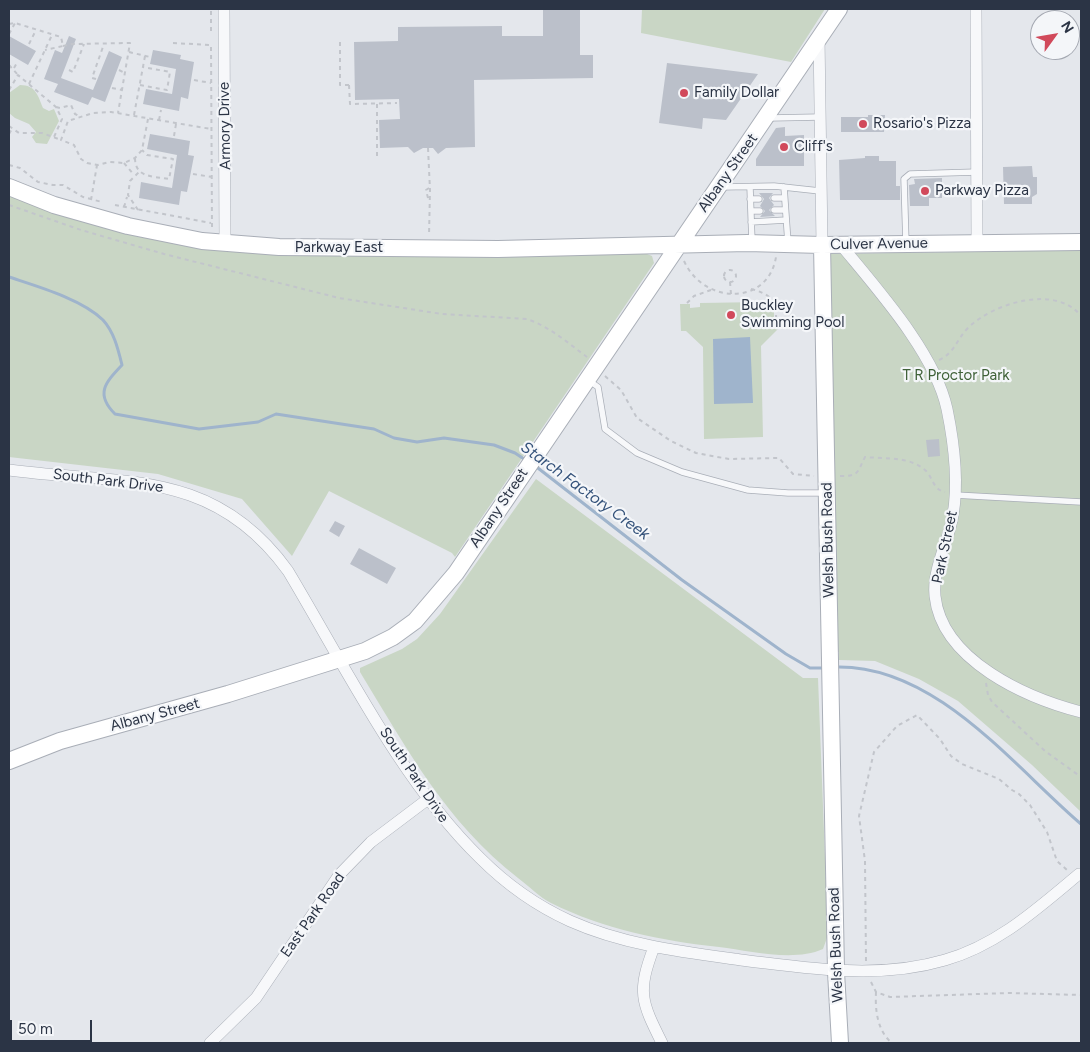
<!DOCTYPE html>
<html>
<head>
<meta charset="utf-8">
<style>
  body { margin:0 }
  #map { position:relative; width:1090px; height:1052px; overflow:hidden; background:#e4e7ec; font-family:Figtree,sans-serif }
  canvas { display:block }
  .frame { position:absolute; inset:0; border:10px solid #2b3445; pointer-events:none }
  .north { position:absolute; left:1030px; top:10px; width:50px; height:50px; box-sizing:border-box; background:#f4f6f9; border:1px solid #a4a8b1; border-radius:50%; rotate:58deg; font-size:14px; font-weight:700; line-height:20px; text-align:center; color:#2b3445 }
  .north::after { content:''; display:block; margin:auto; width:18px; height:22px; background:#d1495b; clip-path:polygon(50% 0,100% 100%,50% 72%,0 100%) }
  .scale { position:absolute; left:10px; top:1020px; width:82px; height:22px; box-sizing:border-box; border:2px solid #2b3445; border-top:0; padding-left:6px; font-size:15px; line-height:18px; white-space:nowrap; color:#2b3445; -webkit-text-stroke:4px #f4f6f9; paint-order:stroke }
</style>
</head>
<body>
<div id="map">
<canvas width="1090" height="1052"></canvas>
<div class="frame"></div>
<div class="north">N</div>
<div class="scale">50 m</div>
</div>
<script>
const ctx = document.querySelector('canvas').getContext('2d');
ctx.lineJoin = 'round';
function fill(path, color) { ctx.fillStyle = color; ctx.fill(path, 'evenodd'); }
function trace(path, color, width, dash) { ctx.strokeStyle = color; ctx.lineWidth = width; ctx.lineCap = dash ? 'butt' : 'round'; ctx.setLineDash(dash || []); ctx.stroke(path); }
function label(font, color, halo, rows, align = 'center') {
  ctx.font = font + ' Figtree,sans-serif'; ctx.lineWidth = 4.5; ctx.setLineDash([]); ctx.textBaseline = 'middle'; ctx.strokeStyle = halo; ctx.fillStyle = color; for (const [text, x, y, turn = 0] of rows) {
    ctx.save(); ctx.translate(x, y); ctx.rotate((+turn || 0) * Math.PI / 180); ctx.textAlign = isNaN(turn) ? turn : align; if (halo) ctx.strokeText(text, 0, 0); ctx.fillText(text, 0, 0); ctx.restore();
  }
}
fill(new Path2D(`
  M642,9H825L791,62L641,33Z
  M20,85C36,85 38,96 43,108L49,111L54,109L59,121L47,144L36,143L32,137L36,132L29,124L15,118L9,113V93Z
  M9,194C91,229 177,248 266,254H647L652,256L654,263L455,557L452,553L329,491L292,556L242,499L158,474L9,457Z
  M1081,250V812L1032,765L958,701L919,679L875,661L839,660V652H836L830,254Z
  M762,302V305H770L774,308V318H778V329L761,346L763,437L704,439L703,347L686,331H681L680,304H690V308L700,307V303Z
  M536,479L803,678H818L828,935L823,949C794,962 750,951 719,947C662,941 603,929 551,903C539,897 529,886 518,878C446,822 407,749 360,672V668L402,649L417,639L440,614Z`), '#c9d6c5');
fill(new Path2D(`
  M750,337L753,403L714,404L713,339Z`), '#9fb4cc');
trace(new Path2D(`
  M9,277C36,286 82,299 103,320C114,332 118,349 122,365C105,383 95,394 115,414L199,429L258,422L276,414L374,429L394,438L417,442L444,438L494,445L515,453L527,461
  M534,465L682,580L786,654L810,668H826
  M835,667C935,664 1012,765 1081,824`), '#9fb4cc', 3);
fill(new Path2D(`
  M543,9H580V55H593V78L474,80L475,147L446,148L438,154L433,148H423L414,153L408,147L380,148L379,120L400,119L399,99L355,100L354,42L398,41V27L502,26V36H543Z
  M9,36L36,51L28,65L9,54Z
  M69,36L76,39L61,78L93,90L109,51L122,57L105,102L92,97L88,105L54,92L58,84L44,79L55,50L62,53Z
  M153,50L181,55L180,59L194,62L188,99L181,97L179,111L143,104L146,89L172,94L176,69L150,64Z
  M667,63L709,68L758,74L726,120L703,118L702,129L659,123Z
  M868,115H885L884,132H841V117H868Z
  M785,127V136L804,135V166H756V159L776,128Z
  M150,134L190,141L188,155L194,156L187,192L181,191L179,205L139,198L141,182L172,188L177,155L147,149Z
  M865,156H879V161H896V186H900V200H840L839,160L865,158Z
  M1032,166L1033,177H1037V194L1032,197V204H1004L1003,167Z
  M942,178V198H929V206H910L909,185L915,184L914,179Z
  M759,193H773L769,198L774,205L769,210L775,216L760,217L765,211L760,206L764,199Z
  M939,439L940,456L928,457L926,440Z
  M335,521L345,526L339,537L329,531Z
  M359,548L396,568L387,584L350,564Z`), '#bbc0ca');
const lane = new Path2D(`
  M770,118L820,117
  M723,187L774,186L820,191
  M750,187L752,242
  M784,187L788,243
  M774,198H784
  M750,199H759
  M774,210H785
  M751,211H760
  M751,222L786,220
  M906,244L904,179L910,174L977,172
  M588,380L598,387L605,429L637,453L682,472L748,490L788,493H825
  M955,495L1081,502`);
const street = new Path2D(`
  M224,9L225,244
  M976,9L977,242
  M819,37L822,245
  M841,245C877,289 935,353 947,409C954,443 959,480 953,515C949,541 932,569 935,596C942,661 1027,698 1081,712
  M9,470C120,485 213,467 288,571C345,666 401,781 480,858C506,884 537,906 570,921C624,945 683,952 741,960C809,968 877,980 945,960C998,945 1038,908 1079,874
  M654,947C637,992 641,1001 662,1043
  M210,1043L256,998L339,875L371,842L428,799`);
const secondary = new Path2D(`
  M9,187L54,205L128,226L202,241L279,247L498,249L747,243L822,245L1081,242
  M822,245L836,972L840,1043
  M9,761L60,741L228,694L365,651L393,637L415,621L456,573L839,9`);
trace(lane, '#a9aeb7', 7);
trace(street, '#a9aeb7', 12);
trace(secondary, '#a9aeb7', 18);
trace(new Path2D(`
  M9,24L15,23L61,37L63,46L45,50
  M211,31V9
  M9,34L15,23
  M340,42V85H351
  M173,43L211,45L212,228
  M29,44L36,30
  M63,46L72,44L130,43L118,113
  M129,52L150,57
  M9,65L18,75
  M14,68L18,61
  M69,70L73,72L84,44
  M119,70L125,73
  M96,79L92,78L104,44
  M194,80L211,83
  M29,84L52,35
  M140,85L167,90L170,72L143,67
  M349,85L350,104L397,103
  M112,88L122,90
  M9,90L18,75L56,107L62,119L54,137
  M377,104V159
  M56,107L60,108L71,105L75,114L81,117
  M134,115L145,56
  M148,119L142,150L135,158L124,163L109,162L98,165L87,163L81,159L74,145L61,140L68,121L93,113L111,112L211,129
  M159,120L161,110
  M9,126L19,133H42L61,140
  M9,134L12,129
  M174,136L176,124
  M428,148L430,190L429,236
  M135,158C135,178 153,176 169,179L173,159L147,155L142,150
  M124,163L134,175
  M9,165L20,168L38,182L53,185H63L83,197L102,202
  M193,174L212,177
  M428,198L426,190L429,188
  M91,200L97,165
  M9,205L81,230L164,254L339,298L442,314L527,319C550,327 568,343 587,357
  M115,205L211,223
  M124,207L127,197
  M138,210L128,195L130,181L139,172
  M684,261C704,305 768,306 776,257
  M724 276a6 6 0 1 1 12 0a6 6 0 1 1-12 0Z
  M730,282L731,294
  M751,289C767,293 777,299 776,317
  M687,303L694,296L711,290
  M939,360C955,353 957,338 969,327C994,303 1056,284 1081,316
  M605,376L621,390L637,418L671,441L696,453L712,456L729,459L779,458L793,474L814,476
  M840,476C859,476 857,473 865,457C885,459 909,456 925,470C933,477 933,490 945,492
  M986,683L988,695L992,702L1045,751L1081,777
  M866,961L865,861L859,816L874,752L897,726L917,715L940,739L951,756L962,764L999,779L1012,790L1019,794L1030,805L1047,832L1057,861L1067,870
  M871,982L876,992L890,997L1008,993L1081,995
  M876,992C875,1009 877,1031 892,1043`), '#c2c5cb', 2, [4, 4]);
trace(lane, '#f7f8fa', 5.5);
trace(street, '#f7f8fa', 11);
trace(secondary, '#fff', 16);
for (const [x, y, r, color] of [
  [684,93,5,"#d1495b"],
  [863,124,5,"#d1495b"],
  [784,147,5,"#d1495b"],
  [925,191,5,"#d1495b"],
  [731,315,5,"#d1495b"]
]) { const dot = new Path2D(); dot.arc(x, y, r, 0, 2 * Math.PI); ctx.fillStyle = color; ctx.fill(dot); trace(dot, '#f4f6f9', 2); }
label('15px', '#2b3445', '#f4f6f9', [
  ["Family Dollar",694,93],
  ["Rosario's Pizza",873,124],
  ["Cliff's",794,147],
  ["Parkway Pizza",935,191],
  ["Buckley",741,306],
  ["Swimming Pool",741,323]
], 'left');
label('15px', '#2b3445', '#f4f6f9', [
  ["Armory Drive",225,126,-91],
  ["Albany Street",728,173,-55],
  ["Culver Avenue",879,244,-1],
  ["Parkway East",339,248],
  ["South Park Drive",108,481,7],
  ["Albany Street",499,508,-56],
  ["Welsh Bush Road",828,540,-91],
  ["Park Street",945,547,-78],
  ["Albany Street",155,715,-15],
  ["South Park Drive",414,775,56],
  ["East Park Road",313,915,-55],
  ["Welsh Bush Road",836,945,-92]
]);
label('15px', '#3f6138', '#f4f6f9', [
  ["T R Proctor Park",956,376]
]);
label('italic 16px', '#34527a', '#f4f6f9', [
  ["Starch Factory Creek",585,491,36]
]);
</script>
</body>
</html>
